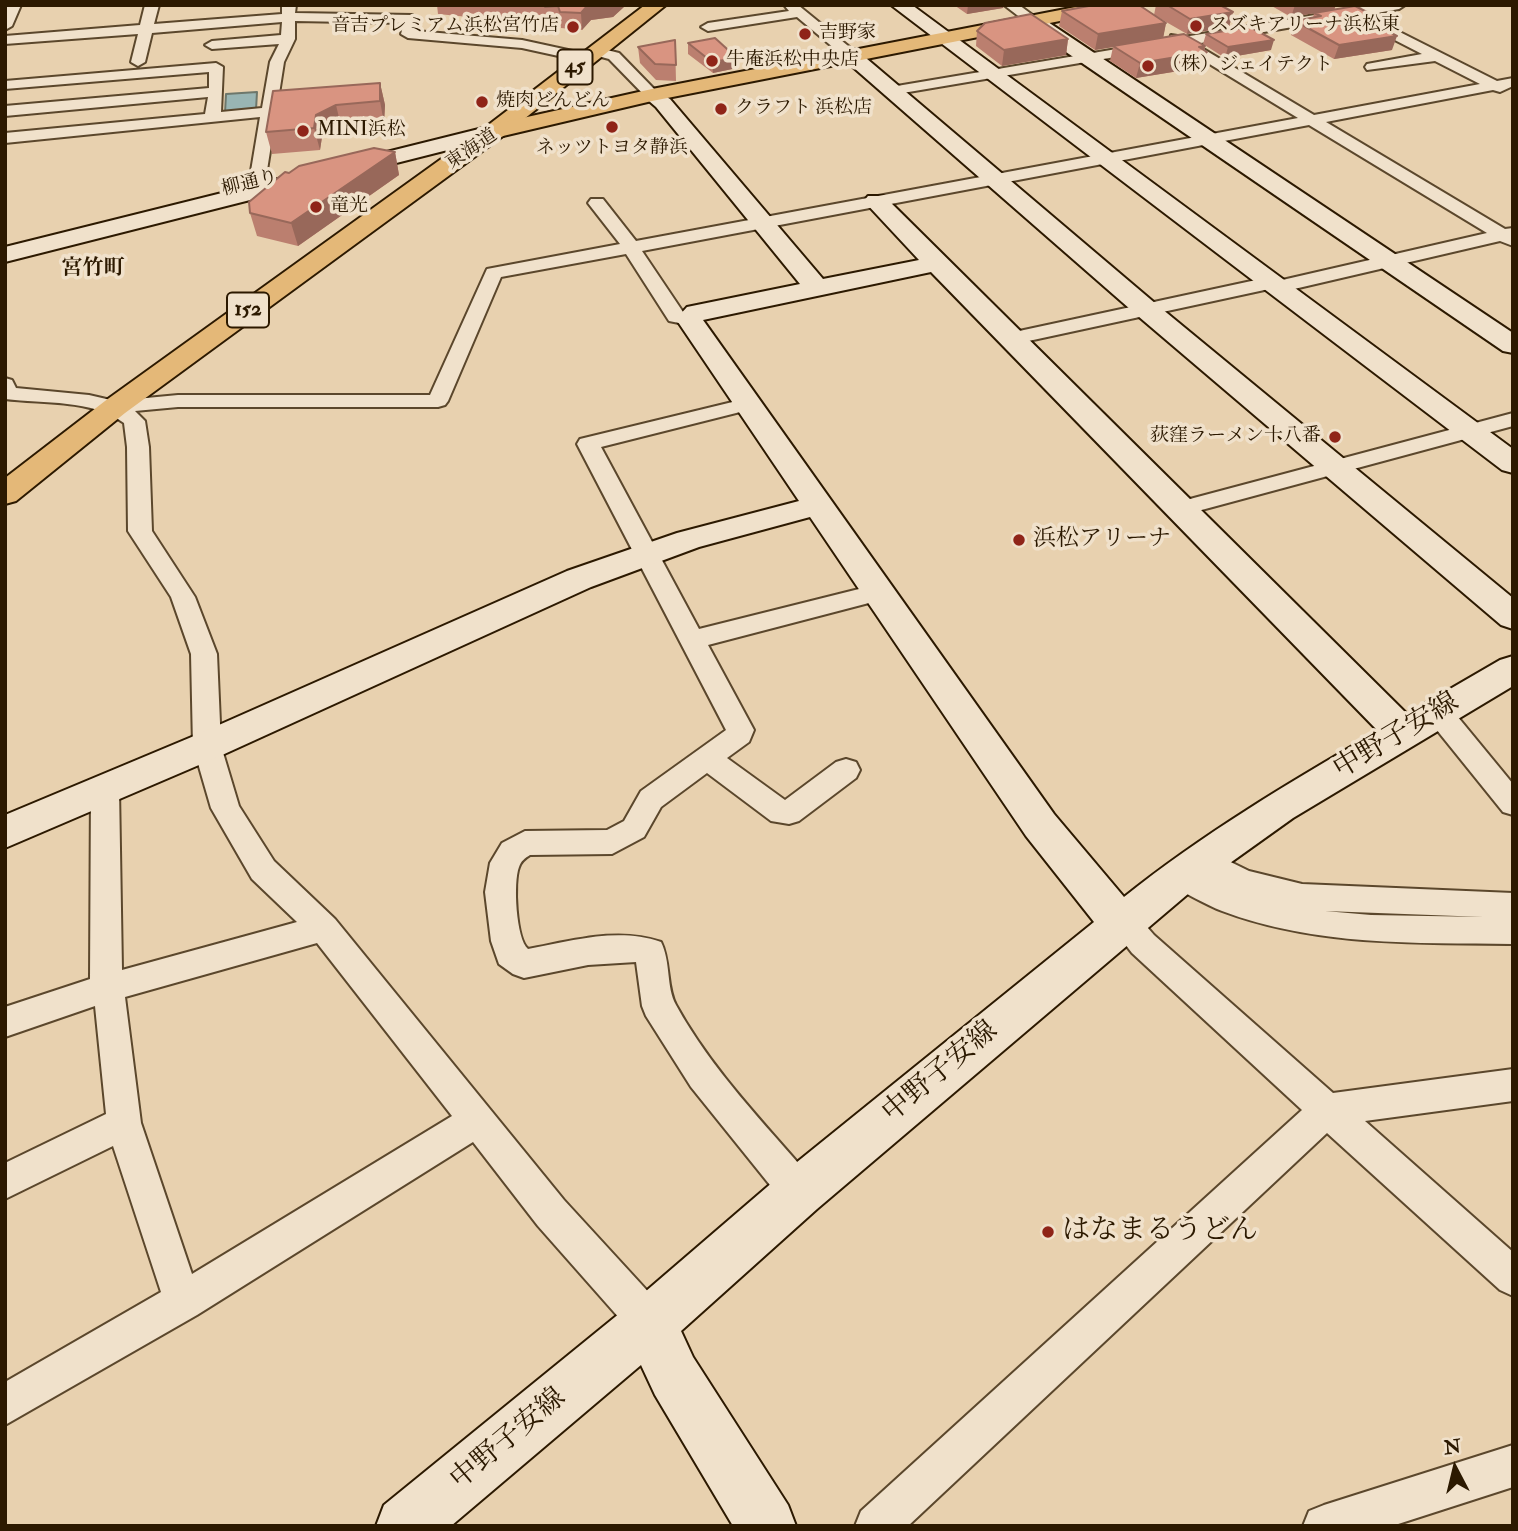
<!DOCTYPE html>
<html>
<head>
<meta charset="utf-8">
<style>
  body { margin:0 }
  #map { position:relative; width:1518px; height:1531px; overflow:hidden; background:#e8d1af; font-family:"IM FELL Double Pica",serif }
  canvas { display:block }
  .frame { position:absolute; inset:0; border:7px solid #2c1900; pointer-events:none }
  .north { position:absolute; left:1420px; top:1433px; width:70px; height:70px; -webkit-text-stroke:5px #f0e1cb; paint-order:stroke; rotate:353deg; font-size:19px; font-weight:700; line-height:28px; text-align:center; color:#2c1900 }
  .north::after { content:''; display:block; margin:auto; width:24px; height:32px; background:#2c1900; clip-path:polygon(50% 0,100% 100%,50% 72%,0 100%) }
</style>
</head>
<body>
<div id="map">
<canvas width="1518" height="1531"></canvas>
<div class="frame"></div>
<div class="north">N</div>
</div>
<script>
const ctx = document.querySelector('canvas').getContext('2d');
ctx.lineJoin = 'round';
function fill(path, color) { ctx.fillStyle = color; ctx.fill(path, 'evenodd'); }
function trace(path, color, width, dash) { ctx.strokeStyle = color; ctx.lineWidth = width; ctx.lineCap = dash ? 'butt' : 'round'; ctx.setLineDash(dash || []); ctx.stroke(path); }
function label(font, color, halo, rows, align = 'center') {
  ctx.font = font + ' "IM FELL Double Pica","Noto Serif JP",serif'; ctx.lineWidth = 7; ctx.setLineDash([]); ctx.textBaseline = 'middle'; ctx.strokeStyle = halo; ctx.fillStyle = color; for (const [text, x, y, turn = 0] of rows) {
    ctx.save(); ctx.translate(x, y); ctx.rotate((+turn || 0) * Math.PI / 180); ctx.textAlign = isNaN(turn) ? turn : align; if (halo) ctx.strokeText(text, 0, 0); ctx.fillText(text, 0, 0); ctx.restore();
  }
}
const water = new Path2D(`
  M257,92L256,110L225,113L226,94Z`);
fill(water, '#99b5b3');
trace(water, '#6d776b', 2);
trace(new Path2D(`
  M1323,910L1468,916`), '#6d776b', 8);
const street = new Path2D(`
  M8,5H21L12,26L5,30V11Z
  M145,5H159L154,24L282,14V5H296L295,13L412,15L419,19L416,31L522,40L591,55L593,58L586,62L522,48L408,38L401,34L404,23L295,21V39L284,62L265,183L257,188L249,183L260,117L5,143V133L205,114L208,97L5,116V106L209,88V72L5,89V81L216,63L223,67L221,112L262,108L270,62L279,44L212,49L205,45L212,41L281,35L282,22L152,33L145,62L138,66L131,62L138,34L5,44V36L140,25Z
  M784,5H798L858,54V60H848L797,17L708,31L701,27L708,23L789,11Z
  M1004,5H1019L1042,22L1035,26L1030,25Z
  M1374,5H1405L1399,9L1366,15L1497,81L1513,78V86L1500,92L1493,90L1326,122L1505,229L1513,228V246L1500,241L1277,293L1269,289L1010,345L1003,343L1000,339L1010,333L1270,277L1278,281L1487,233L1309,125L642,251L683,312L696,315L699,319L689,325L669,321L626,254L501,277L448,401L445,405L438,407H178L135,411L145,421L149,447L152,531L195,597L217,654L221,746L239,806L274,861L335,919L564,1200L664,1309L669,1323L664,1337L650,1342L636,1337L538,1226L473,1142L197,1315L5,1425V1382L161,1292L113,1146L5,1199V1163L106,1114L95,1006L5,1037V1007L90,979L91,788L95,780L105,777L115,780L119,788L122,970L297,922L252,879L211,808L193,746L191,654L171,597L128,531L127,447L124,423C91,399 45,404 5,399V378L12,380L16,388L89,395L115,401L178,395H430L487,269L620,244L588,203L591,199H603L636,241L1298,118L1180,46L891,95L884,91L891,87L1170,40L1171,35L1184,37ZM1350,17L1422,54L1367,64L1365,67L1367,70L1435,61L1480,84L1314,115L1195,44ZM317,943L452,1116L192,1274L141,1123L125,997Z
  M595,47L619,53L657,92L659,95L657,98H647L609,59L590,54V48Z
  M749,398L756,400L759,404L756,408L601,447L699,629L879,584L888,586L891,592L888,598L708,645L754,730L749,742L727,758L785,800L836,762L846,759L856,762L860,770L856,778L799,821L789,824L771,821L707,773L661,807L644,837L612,854L530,855C525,858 521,861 519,867C513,882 516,939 528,949C572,941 618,927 661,942C671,962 666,987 676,1005C711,1069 765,1124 812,1179L817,1192L812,1205L799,1210L786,1205L691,1087L646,1016L642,1006L636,962L588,965L524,978L513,974L499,964L491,941L485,892L490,863L502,843L525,831L607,830L624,821L641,791L726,730L577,444L580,439Z
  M1513,413V426L1183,515L1175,513L1172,508L1175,503Z
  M1438,702L1448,705L1513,784V815L1503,812L1428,719L1425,712L1428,705Z
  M1202,848L1249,871L1302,884L1513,893V944C1415,943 1315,946 1222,911C1204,904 1187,893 1169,885L1165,876L1169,867L1180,864L1191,867L1187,860L1191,852ZM1325,911L1484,917L1371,915Z
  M1123,908L1134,912L1154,935L1333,1093L1513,1069V1101L1365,1121L1513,1252V1296L1500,1290L1327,1133L908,1526H855L861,1511L1302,1110L1132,953L1107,921L1112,912Z
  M1513,1445V1487L1392,1526H1303L1309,1511L1324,1505Z`);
const secondary = new Path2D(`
  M891,5H912L1513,449V473L1502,470Z
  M1035,16L1042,18L1513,333V353L1503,351L1028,26L1026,22L1028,18Z
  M853,51L860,53L1156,304L1513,598V629L1501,625L1138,316L846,61L843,57Z
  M652,89L670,99L823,279L919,260L864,201L868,196H884L1407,714L1500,660L1513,656V686L1293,818L1195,888L817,1209L681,1331L693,1357L788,1505L796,1526H733L655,1395L641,1365L451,1526H376L384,1505L631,1304L781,1175L1094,922L1026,836L810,517L699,547L591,587L220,756L5,848V815L194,736L567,571L677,533L799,501L676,319L687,307L800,284L656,107L642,95L645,91ZM931,272L1378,731C1290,782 1204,833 1124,897L1054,814L703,320Z
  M495,125L503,126L506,131L503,136L5,262V247Z`);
const primary = new Path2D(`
  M645,5H666L503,136H487L484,131L487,126Z`);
const highway = new Path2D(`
  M1086,5H1125L1116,10L652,101L503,136L125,413L16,501L5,504V478L105,401L487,126L652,89Z`);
trace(street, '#5b472c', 4);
trace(secondary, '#2c1900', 4);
trace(primary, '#2c1900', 4);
trace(highway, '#2c1900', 4);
fill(street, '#f0e1cb');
fill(secondary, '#f0e1cb');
fill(primary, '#e4b878');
fill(highway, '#e4b878');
fill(new Path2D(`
  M437,5H625V6L613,17L591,20L582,30L561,28L560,23H547L546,15L479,18L438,14Z
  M954,5H1004L1003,8L967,14Z
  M1156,5H1220L1233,12L1229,27L1187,34L1154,15Z
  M1270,5H1336L1334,10L1387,22L1384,29L1392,50L1334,59L1291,35L1295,21L1313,18L1314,13L1291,17Z
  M1062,11L1166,23L1163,37L1205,46L1203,67L1136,78L1110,61L1113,47L1095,50L1059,26Z
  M977,31L1068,39L1066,55L1002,66L976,46Z
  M1206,34L1271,50L1225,58L1203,44Z
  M675,40L676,81L656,80L640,63L638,47Z
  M688,43L737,68L713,73L688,54Z
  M380,83L385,105L384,123L341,126L322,137L320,150L272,154L266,132Z
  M395,152L399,175L298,246L257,236L250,213L289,173Z`), '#bb7f6f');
fill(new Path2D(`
  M588,5H625V6L613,17L591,20L582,30L581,13Z
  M968,5H1004L1003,8L967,14Z
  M1295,5H1336L1334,10L1291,17Z
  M1233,12L1229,27L1187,34L1190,19Z
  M1387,22L1382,36L1374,24Z
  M1166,23L1163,39L1113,46V47L1095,50L1098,34Z
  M1397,36L1392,50L1334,59L1339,45Z
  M1068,39L1066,55L1002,66L1004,50Z
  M1274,40L1271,50L1225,58L1228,47Z
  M1205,46L1203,53L1207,52L1203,67L1136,78L1140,63Z
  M737,58V68L713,73L712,62Z
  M380,83L385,105L384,123L380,101Z
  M336,105L341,126L322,137L320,150L314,128L316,115Z
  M395,152L399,175L298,246L291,223Z`), '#98685a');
const building = new Path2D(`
  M545,5H588L581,13L560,12L558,6L545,7Z
  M1094,5H1139L1166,23L1098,34L1062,11Z
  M1167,5H1220L1233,12L1190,19Z
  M1355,6L1387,22L1374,24L1397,36L1339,45L1295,21L1321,16L1314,13Z
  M1031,14L1068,39L1004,50L977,31L985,23Z
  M1250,27L1274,40L1228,47L1206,34Z
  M1184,34L1205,46L1199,47L1207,52L1140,63L1113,46Z
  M715,38L737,58L712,62L688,43Z
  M675,40L676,65L655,64L638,47Z
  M380,83V101L336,105L316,115L314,128L266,132L273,91Z
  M374,148L395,152L291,223L250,213L249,202L285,172L289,173L299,166Z`);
fill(building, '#d99481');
trace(building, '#98685a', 2);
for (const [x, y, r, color] of [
  [1196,26,7,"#8f2418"],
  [573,27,7,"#8f2418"],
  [805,34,7,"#8f2418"],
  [712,61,7,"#8f2418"],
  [1148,66,7,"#8f2418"],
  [482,102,7,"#8f2418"],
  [721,109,7,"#8f2418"],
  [612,127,7,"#8f2418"],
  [303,131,7,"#8f2418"],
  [316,207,7,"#8f2418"],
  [1335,437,7,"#8f2418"],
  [1019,540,7,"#8f2418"],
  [1048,1232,7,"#8f2418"]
]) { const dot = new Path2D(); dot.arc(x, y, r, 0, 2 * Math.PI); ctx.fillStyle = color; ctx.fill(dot); trace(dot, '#f0e1cb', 2.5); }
label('19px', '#2c1900', '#f0e1cb', [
  ["スズキアリーナ浜松東",1210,26],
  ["音吉プレミアム浜松宮竹店",559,27,"right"],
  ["吉野家",819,34],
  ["牛庵浜松中央店",726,61],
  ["（株）ジェイテクト",1162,66],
  ["焼肉どんどん",496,102],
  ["クラフト 浜松店",735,109],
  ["MINI浜松",317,131],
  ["ネッツトヨタ静浜",612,149,"center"],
  ["竜光",330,207],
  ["荻窪ラーメン十八番",1321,437,"right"]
], 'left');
label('19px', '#2c1900', '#f0e1cb', [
  ["東海道",472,150,-34],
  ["柳通り",250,184,-14]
]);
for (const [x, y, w] of [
  [575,67,35],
  [248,310,42]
]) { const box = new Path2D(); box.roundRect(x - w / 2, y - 17.5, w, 35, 5); ctx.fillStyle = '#f0e1cb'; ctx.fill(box); trace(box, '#2c1900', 2); }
label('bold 21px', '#2c1900', null, [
  ["45",575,67],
  ["152",248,310]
]);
label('bold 21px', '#2c1900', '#f0e1cb', [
  ["宮竹町",93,269]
]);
label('23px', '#2c1900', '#f0e1cb', [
  ["浜松アリーナ",1033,540]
], 'left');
label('28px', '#2c1900', '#f0e1cb', [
  ["中野子安線",1397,737,-31],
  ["中野子安線",941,1073,-40],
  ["中野子安線",509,1440,-40]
]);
label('28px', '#2c1900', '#f0e1cb', [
  ["はなまるうどん",1062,1232]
], 'left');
</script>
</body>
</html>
